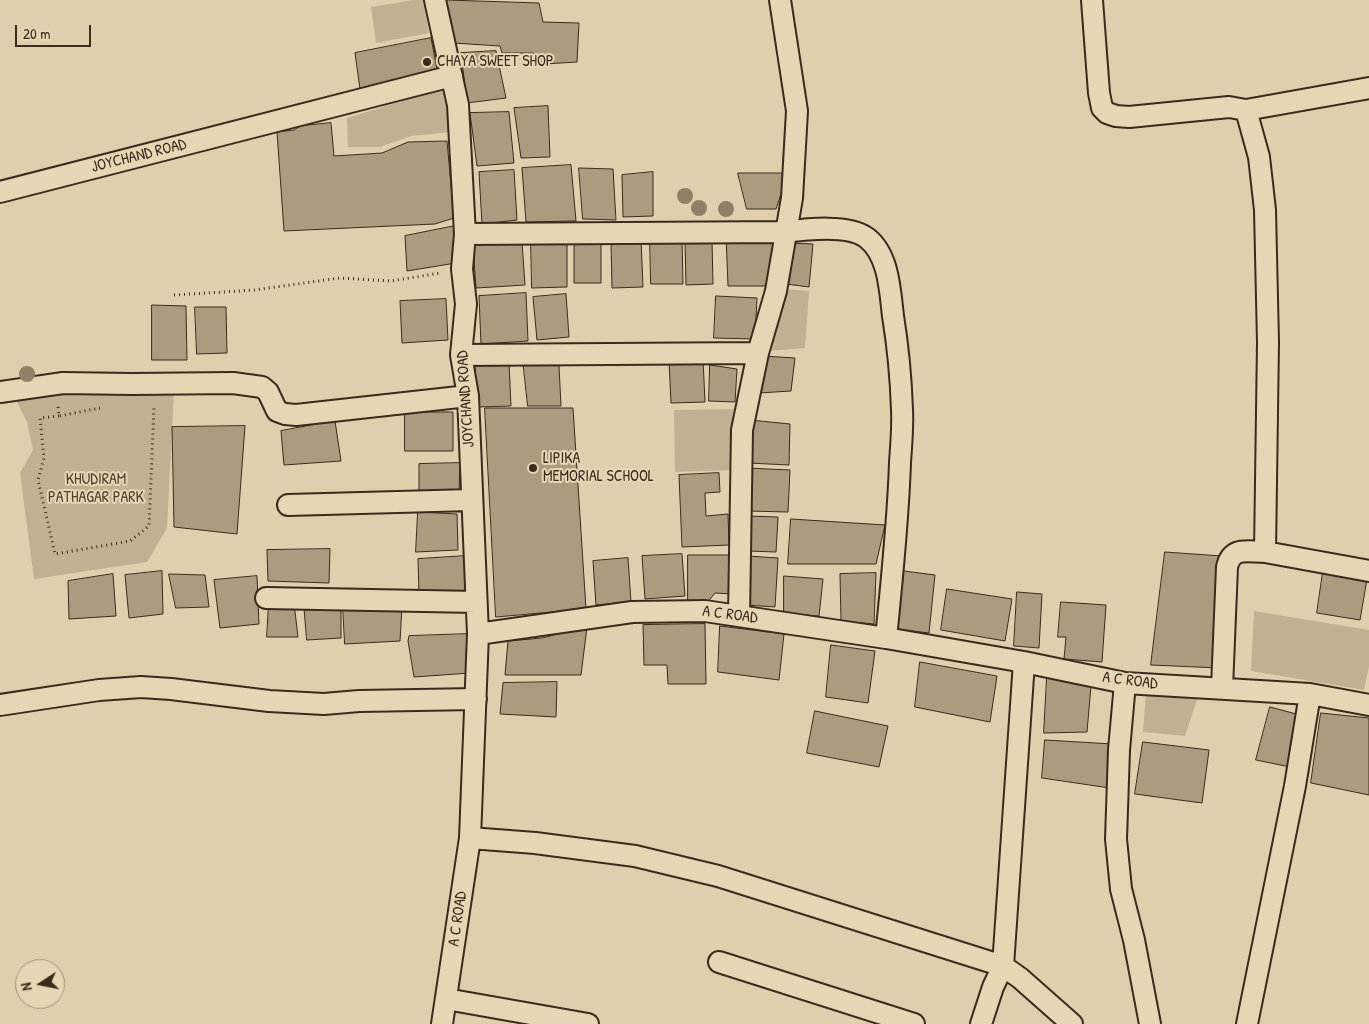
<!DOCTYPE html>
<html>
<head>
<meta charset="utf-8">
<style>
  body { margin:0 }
  #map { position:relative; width:1369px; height:1024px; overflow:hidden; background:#e1cead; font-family:"Patrick Hand",sans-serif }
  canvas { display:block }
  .north { position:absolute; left:15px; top:959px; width:50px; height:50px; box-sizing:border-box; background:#e8d5b3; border:1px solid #a39177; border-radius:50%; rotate:259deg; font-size:14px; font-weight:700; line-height:20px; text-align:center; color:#3b2a1e }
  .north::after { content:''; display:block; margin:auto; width:18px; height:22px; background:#3b2a1e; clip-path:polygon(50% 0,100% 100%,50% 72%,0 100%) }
  .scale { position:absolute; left:15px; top:25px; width:76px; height:22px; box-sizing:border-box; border:2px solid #3b2a1e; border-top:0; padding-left:6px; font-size:15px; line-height:18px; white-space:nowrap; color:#3b2a1e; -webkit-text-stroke:4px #e8d5b3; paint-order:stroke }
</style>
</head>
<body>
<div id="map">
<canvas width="1369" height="1024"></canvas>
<div class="north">N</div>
<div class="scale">20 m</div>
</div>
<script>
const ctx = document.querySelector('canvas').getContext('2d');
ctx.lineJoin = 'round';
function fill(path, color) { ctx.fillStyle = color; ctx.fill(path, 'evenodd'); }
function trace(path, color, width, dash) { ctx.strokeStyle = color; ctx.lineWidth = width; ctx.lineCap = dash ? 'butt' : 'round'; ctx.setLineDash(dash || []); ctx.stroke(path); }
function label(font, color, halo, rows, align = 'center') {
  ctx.font = font + ' "Patrick Hand",sans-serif'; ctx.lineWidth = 4; ctx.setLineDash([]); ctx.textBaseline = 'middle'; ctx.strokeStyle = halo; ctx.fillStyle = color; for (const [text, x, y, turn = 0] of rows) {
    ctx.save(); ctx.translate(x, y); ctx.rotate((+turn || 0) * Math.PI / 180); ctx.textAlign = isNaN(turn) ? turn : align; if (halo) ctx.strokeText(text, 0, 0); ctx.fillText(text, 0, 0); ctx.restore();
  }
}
fill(new Path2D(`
  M413,0H423L429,33L376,43L371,7Z
  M442,89L450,106L451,132L411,136L380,147H348L347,118Z
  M783,289L809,291L805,348L767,351Z
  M49,392H174L167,528L147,562L34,579L20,473L33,450L27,422L15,398Z
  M736,409L733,470L675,472L674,410Z
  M1254,611L1369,630V666L1364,690L1251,671Z
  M1146,693L1198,697L1185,736L1143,732Z`), '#c3b093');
const building = new Path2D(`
  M447,0L539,3L543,22L579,23L577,62L544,64L533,53H502L500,46L453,43L447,23Z
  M431,38L437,69L360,89L355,53Z
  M496,51L506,98L467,103L461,53Z
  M548,106L550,157L521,158L514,108Z
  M509,112L514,163L477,166L470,113Z
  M331,123L334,156L382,153L408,142L447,141L454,218L435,224L284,231L277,132L294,130L300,126Z
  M571,165L576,221L526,222L522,168Z
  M579,168L613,169L616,220L583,219Z
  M514,170L517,220L482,224L479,172Z
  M653,172V216L623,217L622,175Z
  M738,173H788L776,209H747Z
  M455,226L456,263L407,271L405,236Z
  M775,232L767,286H728L726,235Z
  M601,238V283H574V239Z
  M650,238H682L683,284H651Z
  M641,239L643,287L612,288L611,240Z
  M712,240L713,284L686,285L685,241Z
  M531,241H567V287L532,288Z
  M522,242L525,285L476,288L473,246Z
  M790,243L813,244L809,287L786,284Z
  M526,293L528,341L481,344L479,296Z
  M566,294L569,337L537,340L533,297Z
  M716,296L757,298L755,339L714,338Z
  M446,299L448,340L402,343L400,301Z
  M152,305L186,306L187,360H152Z
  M195,307H226L227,353L197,354Z
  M762,356L795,358L791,391L759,393Z
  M703,359L705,402L671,403L669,360Z
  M523,360L559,366L561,406H528Z
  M509,363L511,406L477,407L475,364Z
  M710,365L737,369L735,402L709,401Z
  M485,408H573L586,609L496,617Z
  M405,412H453V451H405Z
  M750,420L790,424L789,465L748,463Z
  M335,421L341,461L284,465L281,431Z
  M245,426L237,534L174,527L172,427Z
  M460,463L459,493H419V464Z
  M747,468L790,470L788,512L748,511Z
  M719,473L720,492L705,493L706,516L728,514L729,545L682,547L679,475Z
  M418,512L457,514L458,550L416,552Z
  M747,516L778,517L776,552L748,551Z
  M791,519L885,525L876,564H788Z
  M330,549L329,583L268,581L267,550Z
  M1165,552L1222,556L1219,668L1151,665Z
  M682,554L685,596L645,599L642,556Z
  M688,555H732V594L715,593L707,603H688Z
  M466,556L467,591L419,594L418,559Z
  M747,556L778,558L775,607L747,605Z
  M628,558L631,602L596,605L593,561Z
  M162,571L163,614L129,618L125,575Z
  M904,571L935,575L929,633L897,629Z
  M1323,572L1367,579L1360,620L1317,613Z
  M876,573L874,624L841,621L840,574Z
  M113,574L116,616L69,619L68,581Z
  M169,574L205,575L209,607L176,608Z
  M257,576L259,624L220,628L214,580Z
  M784,576L823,579L819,616L784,614Z
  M947,589L1012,599L1005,641L941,630Z
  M1017,592L1042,594L1039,648L1014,646Z
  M1061,602L1106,605L1102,662L1064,659L1066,637H1058Z
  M269,603H294L298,637H267Z
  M304,603H341V638L307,640Z
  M343,606H402L400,641L345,644Z
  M705,624L706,684H668L667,665H644L643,625Z
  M720,626L784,634L779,680L718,672Z
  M587,627L581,675H505L508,641L542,638Z
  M468,634L470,673L414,677L408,641L409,636Z
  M831,645L875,651L868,703L826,697Z
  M920,662L997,676L990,722L915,707Z
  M1047,677L1091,686L1087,732L1044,733Z
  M557,682L556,717L500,714L503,683Z
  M1270,707L1300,715L1290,767L1256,760Z
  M815,711L888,726L879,767L807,753Z
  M1321,713L1369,718V795L1311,783Z
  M1045,740L1113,744L1110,788L1042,778Z
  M1143,742L1209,750L1202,803L1135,794Z`);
fill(building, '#ad9b80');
trace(building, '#3b2a1e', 1);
const street = new Path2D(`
  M435,0L458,105L465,234L462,269L466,304L461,355L468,396L478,634
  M1092,0L1099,93L1102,108L1107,113L1116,116L1129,117L1229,107L1246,110L1259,157L1265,210L1268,342L1265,552L1369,571
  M1246,110L1369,88
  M0,192L452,76
  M465,234L785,232C807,229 849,224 867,238C889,255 890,291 893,316C898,347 901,379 902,410C903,428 901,446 900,463C898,522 892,580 886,638
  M461,355L758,353
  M0,392L63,383L132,384L233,383L262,387L268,392L277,411L285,414L296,415L468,396
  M288,505L471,500
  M266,598L476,602
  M739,616L742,430L758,353L776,291L792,198L797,111L780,0
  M1125,683L1119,750L1116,839L1121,889L1134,940L1150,1024
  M1222,688L1227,567C1232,546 1247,552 1265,552
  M0,705L99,690L141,687L171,689L269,701L324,704L359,701L476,699
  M470,838L535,843L635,856L718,876L1003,966L1020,978L1072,1024
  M719,962L914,1024
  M446,999L588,1024
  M442,1024L470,838L478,634L632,612L705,611L886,638L1024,662L1125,683L1310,694L1369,705
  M981,1024L993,987L1003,966L1024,662
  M1247,1024L1295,786L1310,694`);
trace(street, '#3b2a1e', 24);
trace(new Path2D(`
  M174,295L254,290L340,278L391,281L440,273
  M58,407L59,416L100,408
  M59,416L40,418L44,458L38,480L55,554L130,541L149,526L154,407`), '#3b2a1e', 3, [1, 4]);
trace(street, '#e8d5b3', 20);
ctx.fillStyle = '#917f68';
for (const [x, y] of [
  [685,196],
  [699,208],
  [726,209],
  [27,374]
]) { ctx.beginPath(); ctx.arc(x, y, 8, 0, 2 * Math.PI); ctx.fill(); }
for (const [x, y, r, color] of [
  [427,62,5,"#3b2a1e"],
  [533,468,5,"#3b2a1e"]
]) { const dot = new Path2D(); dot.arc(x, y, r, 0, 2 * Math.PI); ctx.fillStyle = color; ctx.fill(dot); trace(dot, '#e8d5b3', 2); }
label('16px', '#3b2a1e', '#e8d5b3', [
  ["CHAYA SWEET SHOP",437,62],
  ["LIPIKA",543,459],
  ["MEMORIAL SCHOOL",543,477]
], 'left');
label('16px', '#3b2a1e', '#e8d5b3', [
  ["JOYCHAND ROAD",139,156,-14],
  ["JOYCHAND ROAD",466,399,-94],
  ["A C ROAD",730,615,7],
  ["A C ROAD",1130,681,7],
  ["A C ROAD",458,919,-82]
]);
label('16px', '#4f3e30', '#e8d5b3', [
  ["KHUDIRAM",96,480],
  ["PATHAGAR PARK",96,498]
]);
</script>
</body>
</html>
